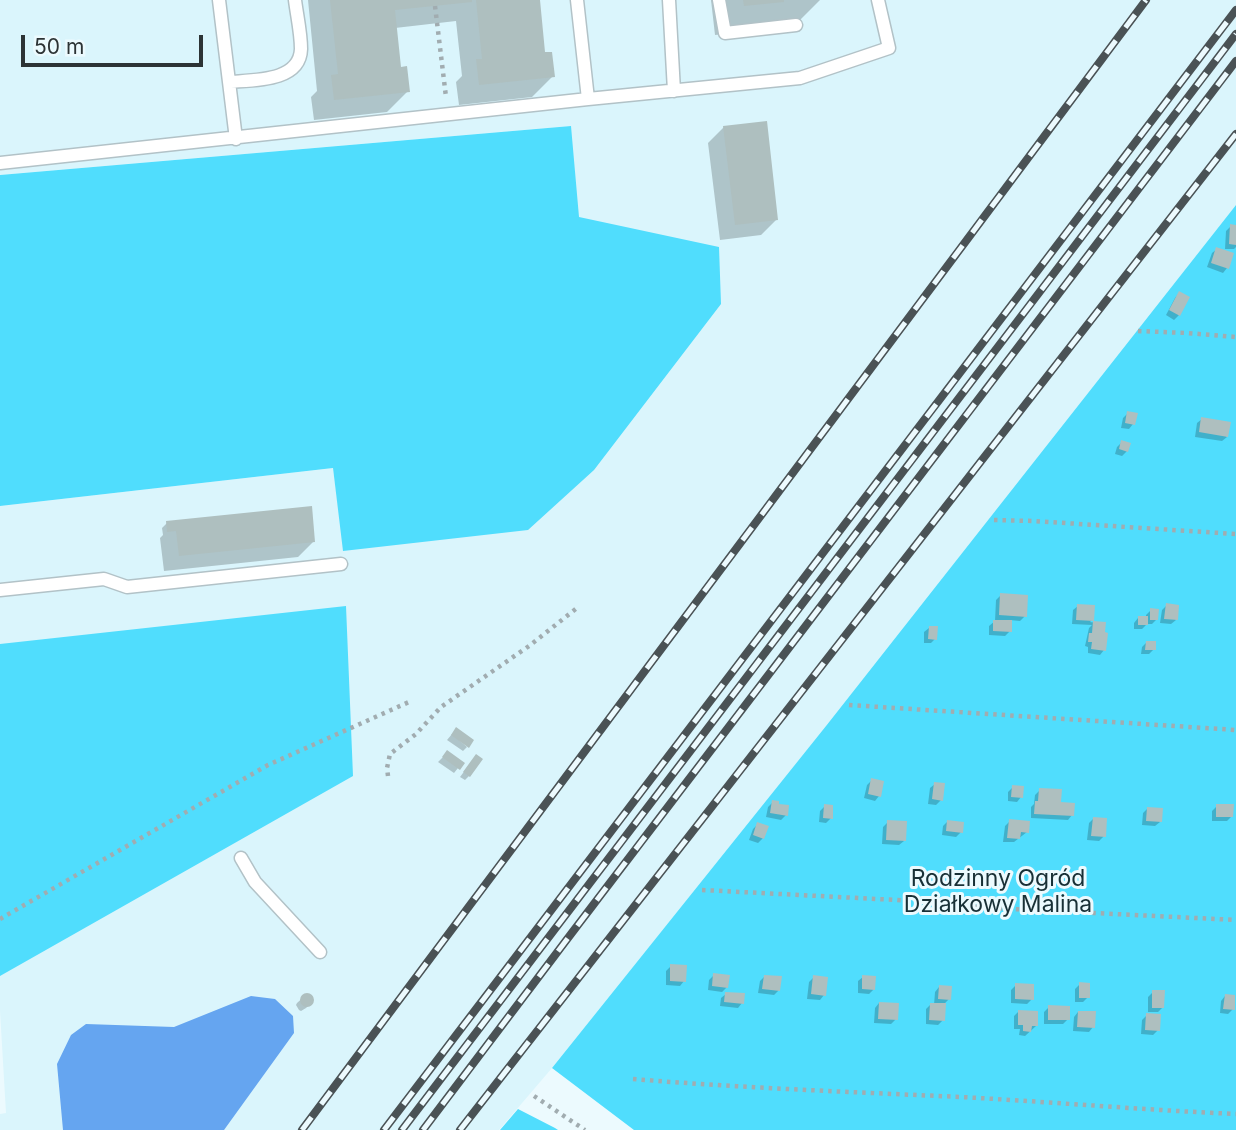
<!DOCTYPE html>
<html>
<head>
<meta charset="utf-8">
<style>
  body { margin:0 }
  #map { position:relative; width:1236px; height:1130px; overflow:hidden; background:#ecfafe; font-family:Inter,sans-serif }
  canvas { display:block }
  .scale { position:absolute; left:21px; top:35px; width:182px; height:32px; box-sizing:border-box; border:4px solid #2c3335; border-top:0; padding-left:9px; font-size:21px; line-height:24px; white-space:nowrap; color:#2c3335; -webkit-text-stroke:5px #ecfafe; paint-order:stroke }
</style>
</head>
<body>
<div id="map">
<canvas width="1236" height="1130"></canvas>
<div class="scale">50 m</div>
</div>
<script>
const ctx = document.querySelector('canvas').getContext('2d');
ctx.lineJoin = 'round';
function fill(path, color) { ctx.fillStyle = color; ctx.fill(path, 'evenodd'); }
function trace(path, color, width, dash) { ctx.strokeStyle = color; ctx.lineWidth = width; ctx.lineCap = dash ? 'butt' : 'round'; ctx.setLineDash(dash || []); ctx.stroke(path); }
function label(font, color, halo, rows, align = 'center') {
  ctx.font = font + ' Inter,sans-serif'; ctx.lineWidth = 6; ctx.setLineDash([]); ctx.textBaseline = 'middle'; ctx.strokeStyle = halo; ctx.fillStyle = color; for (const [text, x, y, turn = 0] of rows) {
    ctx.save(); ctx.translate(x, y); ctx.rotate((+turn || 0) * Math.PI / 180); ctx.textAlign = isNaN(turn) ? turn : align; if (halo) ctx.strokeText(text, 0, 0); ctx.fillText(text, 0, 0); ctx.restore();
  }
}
fill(new Path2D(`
  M0,0H1236V205L826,726L552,1068L499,1130H0V1114L6,1113L0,1011V506L333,468L344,551L571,126L0,175Z`), '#daf5fc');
fill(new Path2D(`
  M571,126L579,217L719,247L721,304L594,470L528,530L343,551L333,468L0,506V175Z
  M1236,205V1130H634L552,1068L826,726Z
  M346,606L353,776L0,976V644Z
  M518,1109L555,1128L558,1130H500Z`), '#50ddfd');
fill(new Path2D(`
  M251,996L275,999L293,1016L294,1033L224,1130H63L57,1064L71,1035L86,1024L174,1027Z`), '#65a5f0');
fill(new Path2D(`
  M308,0H538L544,54L553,76L532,97L459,105L456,82L462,76L456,21L395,28L400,69L408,91L387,112L314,120L311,97L317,91Z
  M711,0H820L794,26L715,35Z
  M724,127L776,220L761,235L720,240L708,143Z
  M1231,226L1236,227V247L1234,249H1225L1226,231Z
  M1217,249L1227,268L1223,273L1207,267L1212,253Z
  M1179,293V315L1174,320L1166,315L1175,298Z
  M1128,413L1133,424L1129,429L1121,428L1123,418Z
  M1202,419L1227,437L1222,441L1195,437L1197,423Z
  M1122,442L1127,451L1122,456L1115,454L1117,447Z
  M167,523L313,542L298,557L164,571L160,538L163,535L162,528Z
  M1001,595L1025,616L1020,621L1010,620V631L1005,636L989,635V626L995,621L996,600Z
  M1167,605L1176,620L1171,624L1160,623L1162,610Z
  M1078,606L1092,620L1090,622L1105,624L1104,650L1100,655L1088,653V647L1085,646L1089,628L1092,625L1072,624L1073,610Z
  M1151,610L1156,620L1152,624H1147L1142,629H1134V623L1138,618H1146V615Z
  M929,628L935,639L931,643H924V632Z
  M1146,643L1154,649L1149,654H1141L1142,647Z
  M452,734L467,747L463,751L447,740Z
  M443,757L462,763L454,773L438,762Z
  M472,761L469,776L465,780L460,777Z
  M872,780L879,796L875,801L864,798L867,785Z
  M935,784L941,800L936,805L928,804L930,788Z
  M1013,787L1021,797L1017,802L1008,801V792Z
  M1040,790L1059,804L1072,815L1068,820L1031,818V807L1034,804L1035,795Z
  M773,802L786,815L781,820L766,817L768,807Z
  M825,806L831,818L826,823L819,822L820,811Z
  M1217,806L1231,817L1227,821H1212V811Z
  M1148,808L1160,822L1155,826L1142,825L1143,813Z
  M1094,818L1104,836L1099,841L1087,840L1089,823Z
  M1010,821L1027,832L1014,842H1003L1005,826Z
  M888,822L904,841L899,845L882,844L883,827Z
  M947,822L961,832L956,837L942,835L943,826Z
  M758,824L763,838L758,843L749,840L753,829Z
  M671,966L684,981L680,986L666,985V971Z
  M714,975L727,987L722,992L708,990L709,980Z
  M765,976L779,990L774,995L758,993L760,981Z
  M814,977L824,995L820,1000L807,999L809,982Z
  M863,977L874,989L869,994L858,993V981Z
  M1080,984L1088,997L1083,1002H1075V989Z
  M1016,985L1032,999L1027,1004L1011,1003V990Z
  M939,987L949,999L944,1004L943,1020L938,1025L926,1024V1009L931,1004L934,1005L935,992Z
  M1153,992L1163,1007L1158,1012H1148V997Z
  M307,994L312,1000V1002L306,1008L301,1011L299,1010L296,1005L297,1003Z
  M726,994L742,1003L738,1008L720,1006L721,998Z
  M1225,996L1233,1009L1228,1014L1220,1013L1221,1001Z
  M879,1003L896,1019L891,1024L874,1023L875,1008Z
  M1049,1007L1068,1019L1063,1024H1044V1012Z
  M1019,1011L1036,1026L1025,1036L1019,1035L1020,1029H1014V1016Z
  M1078,1012L1093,1027L1089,1032L1073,1031L1074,1017Z
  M1147,1015L1158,1030L1153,1035L1141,1034L1142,1020Z`), '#0003');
fill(new Path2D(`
  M330,0H472V2L395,10L401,67L407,66L410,92L334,100L331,75L338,74Z
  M476,0H540L545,52H552L555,77L479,85L476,59H482Z
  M743,0H784V2L744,6Z
  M767,121L778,220L735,225L723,126Z
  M1230,224L1236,225V245L1229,244Z
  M1216,247L1234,253L1229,269L1211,263Z
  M1179,291L1190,297L1180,316L1169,310Z
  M1127,411L1138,413L1135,425L1125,423Z
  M1201,417L1231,422L1228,437L1199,432Z
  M1121,440L1131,443L1128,452L1119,449Z
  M312,506L315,542L179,556L176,531L167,532L166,521Z
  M1000,593L1028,595L1027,617L999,615Z
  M1166,603L1179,605L1178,620L1164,619Z
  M1077,604L1095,605L1094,621L1076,620Z
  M1150,608L1159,609L1158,620H1150Z
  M1138,616H1148V625H1138Z
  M993,620H1012V632L993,631Z
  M1093,621L1106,622L1105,632L1108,633L1106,651L1091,649L1092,642H1088L1089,633H1092Z
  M929,626H938L937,640L928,639Z
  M1146,641H1156V650H1145Z
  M456,727L474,740L469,748L451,735Z
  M447,750L465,763L460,770L442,757Z
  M476,754L483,759L470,777L463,772Z
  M871,778L884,781L881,797L868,794Z
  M934,782L945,783L943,801L932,799Z
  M1012,785L1024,786L1023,798L1011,797Z
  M1039,788L1062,789L1061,802L1075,803L1074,816L1034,814L1035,801H1038Z
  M772,800L779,801V804L789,805L788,816L770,813Z
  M824,804L833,805V819L823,818Z
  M1216,804H1234L1233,817H1216Z
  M1147,807L1163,808L1162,822L1146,821Z
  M1093,817L1107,818L1106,837L1091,836Z
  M1009,819L1030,821L1029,833L1021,832L1020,839L1007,838Z
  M887,820L907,821L906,841L886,840Z
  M947,820L964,822L963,833L946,831Z
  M757,822L769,826L764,839L753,835Z
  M670,964L687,965L686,982L670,981Z
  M713,973L730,975L728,988L712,986Z
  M764,975L782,976L780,991L762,989Z
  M813,975L828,977L826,996L811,994Z
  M862,975L876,976L875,990L862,989Z
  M1079,982L1090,983V998H1079Z
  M1015,983L1034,984V1000L1015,999Z
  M939,985L952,986L951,1000L938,999Z
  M1152,990H1165L1164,1008H1152Z
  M725,992L745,993L744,1004L724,1002Z
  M300 1000a7 7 0 1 1 14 0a7 7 0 1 1-14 0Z
  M1225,994L1235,995V1010L1223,1009Z
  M879,1002L899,1003L898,1020L878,1019Z
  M930,1003H946L945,1021L929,1020Z
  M1048,1005L1070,1006V1020H1048Z
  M1018,1010L1038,1011V1026H1032L1031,1032L1023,1031V1025H1018Z
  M1078,1011H1096L1095,1028L1077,1027Z
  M1146,1013L1161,1014L1160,1031L1145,1030Z`), '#aebfbf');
const service = new Path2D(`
  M219,0L236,139
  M577,0L588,99
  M669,0L674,91
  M719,0L725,33L796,25
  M229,82C253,80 300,82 301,49C301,33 297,16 295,0
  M0,163L588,99L800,78L889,48L878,0
  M0,590L104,579L127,587L341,564
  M241,858L255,882L320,952`);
trace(service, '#b2c2c7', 15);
trace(new Path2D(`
  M435,6L446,97
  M1138,331L1187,333L1236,337
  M994,520L1033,521L1236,534
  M849,705L1236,730
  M388,776L387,768L390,754L416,734L441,707L529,646L577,608
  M702,890L897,900L992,908L1236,920
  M0,919L268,765L409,702
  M633,1079C742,1088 852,1092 961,1097C1053,1102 1144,1110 1236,1114
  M534,1096L585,1130`), '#a1acb0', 4.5, [3.5, 5]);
trace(service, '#fff', 12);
const rail = new Path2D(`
  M302,1130L1146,0
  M384,1130L1236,10
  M402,1130L1236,34
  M423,1130L571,934L1236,61
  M460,1130L1236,134`);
trace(rail, '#4a5255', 8);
trace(rail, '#ecfafe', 5, [16]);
label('23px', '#183036', '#ecfafe', [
  ["Rodzinny Ogród",998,879],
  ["Działkowy Malina",998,905]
]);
</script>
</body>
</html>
